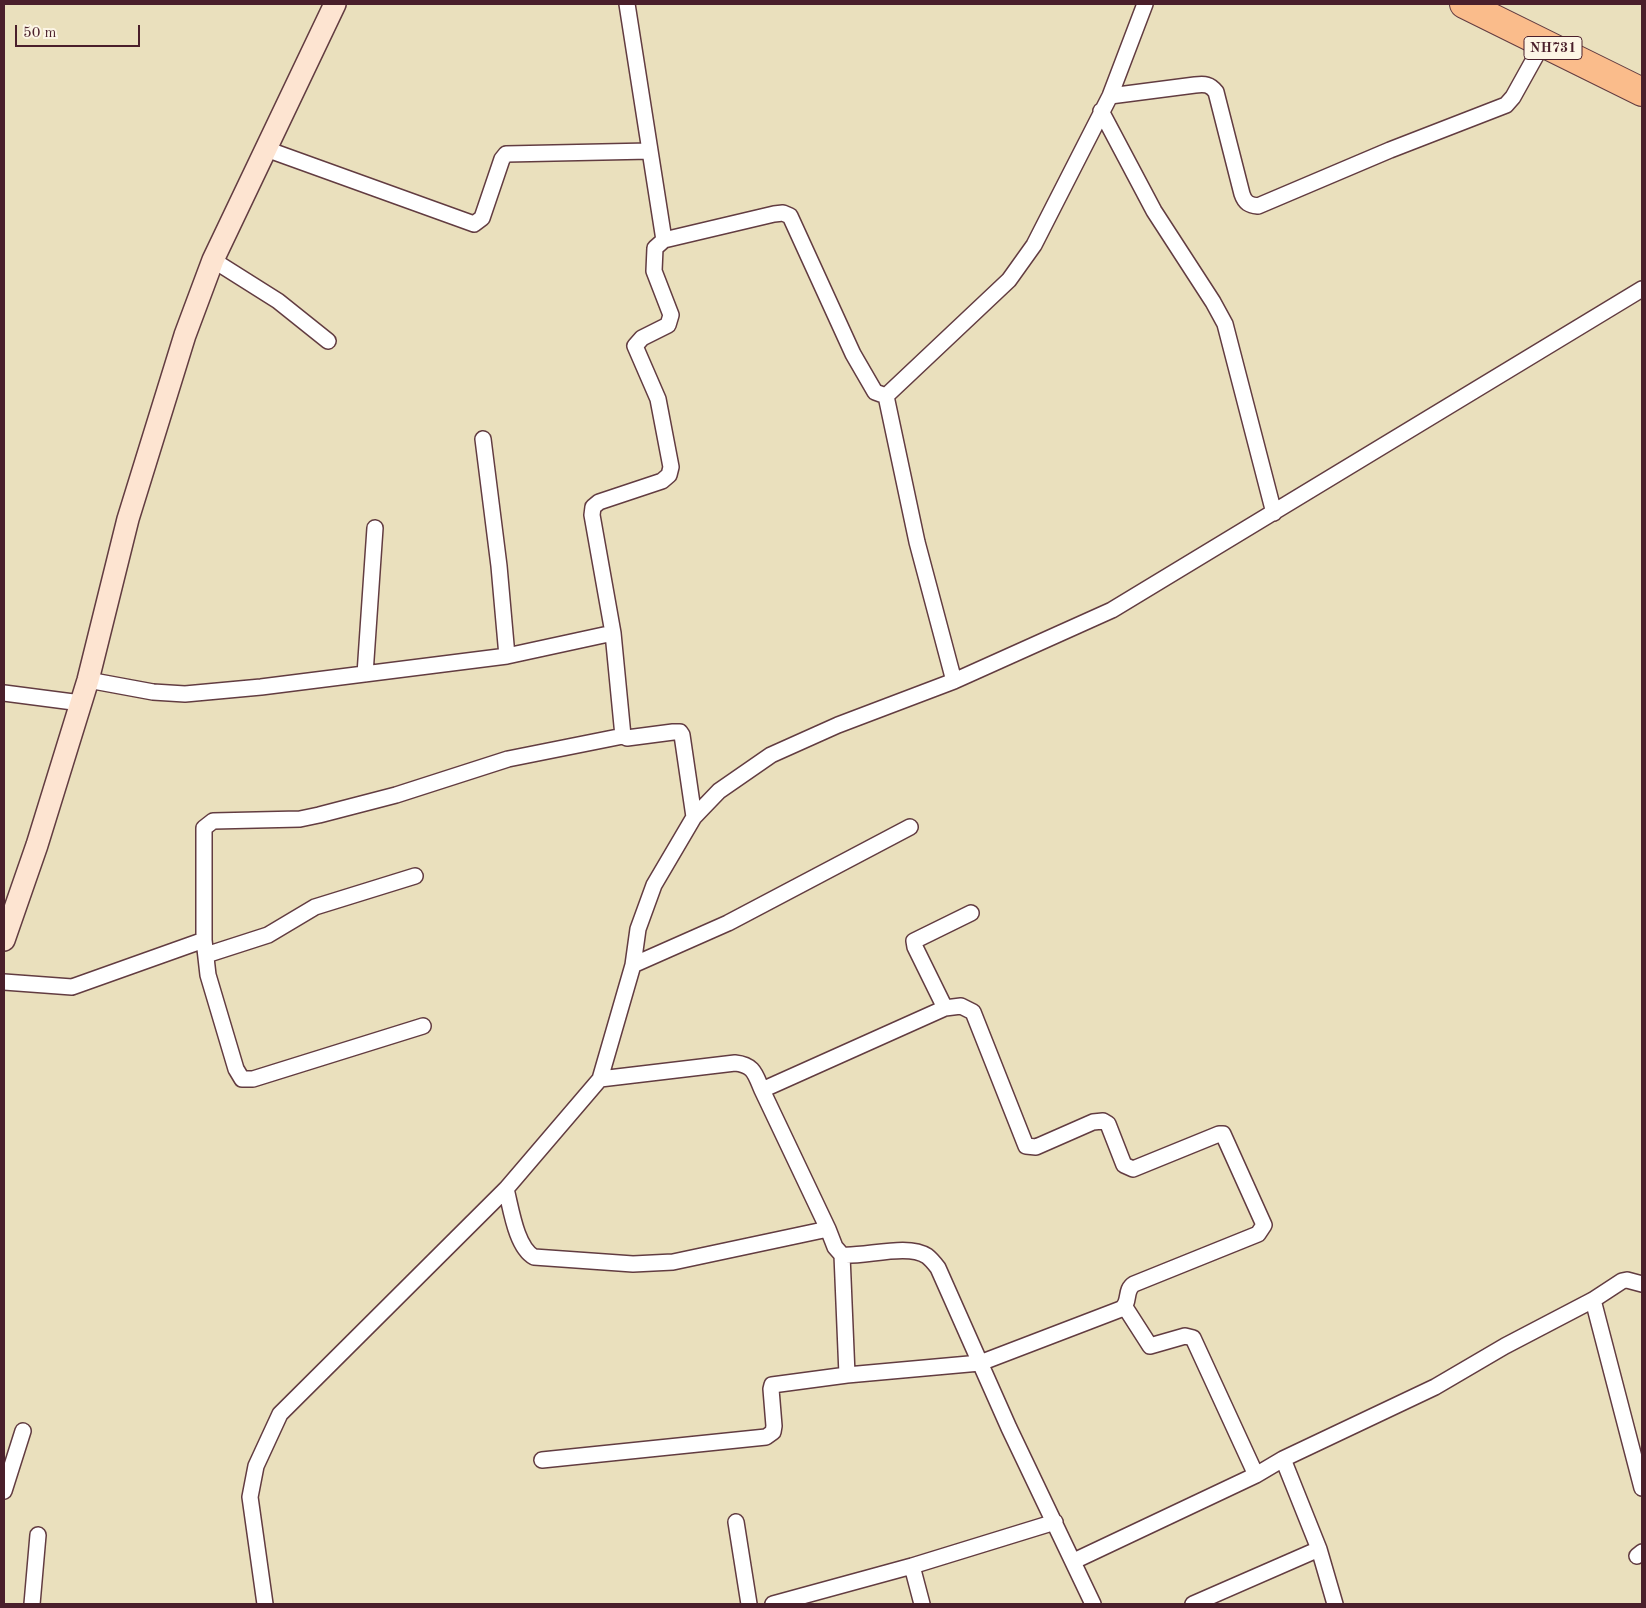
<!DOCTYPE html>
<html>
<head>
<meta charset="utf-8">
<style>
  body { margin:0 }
  #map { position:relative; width:1646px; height:1608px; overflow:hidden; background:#eae0bd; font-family:"Old Standard TT",serif }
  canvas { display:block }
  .frame { position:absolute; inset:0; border:5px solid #4a1f2b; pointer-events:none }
  .scale { position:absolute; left:15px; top:25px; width:125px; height:22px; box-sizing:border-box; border:2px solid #4a1f2b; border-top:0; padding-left:6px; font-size:15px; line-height:18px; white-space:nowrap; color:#4a1f2b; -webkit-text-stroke:4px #fcf5e5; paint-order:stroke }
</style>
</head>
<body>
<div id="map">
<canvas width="1646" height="1608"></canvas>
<div class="frame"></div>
<div class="scale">50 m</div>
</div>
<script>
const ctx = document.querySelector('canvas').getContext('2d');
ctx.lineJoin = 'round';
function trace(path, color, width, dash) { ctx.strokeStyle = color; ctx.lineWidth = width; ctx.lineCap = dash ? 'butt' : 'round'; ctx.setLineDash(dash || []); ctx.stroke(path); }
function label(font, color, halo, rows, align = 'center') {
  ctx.font = font + ' "Old Standard TT",serif'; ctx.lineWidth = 4; ctx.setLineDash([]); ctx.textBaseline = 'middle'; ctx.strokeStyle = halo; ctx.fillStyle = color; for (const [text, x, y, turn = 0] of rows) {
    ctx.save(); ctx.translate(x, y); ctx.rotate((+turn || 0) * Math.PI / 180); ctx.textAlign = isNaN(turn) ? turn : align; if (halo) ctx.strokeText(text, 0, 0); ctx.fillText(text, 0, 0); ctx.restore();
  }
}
const street = new Path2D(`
  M627,4L664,240
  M1110,96L1195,85C1205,84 1210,84 1216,92L1242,194C1245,203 1249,205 1258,206L1390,150L1506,105L1513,97L1543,43
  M1101,111L1154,211L1213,302L1225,324L1274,513
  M266,149L474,224L482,218L502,159L506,154L650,151
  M213,260L278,301L328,341
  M886,396L917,542L954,681
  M483,439L499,566L507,656
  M365,674L375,528
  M88,680L153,692L185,694L261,687L507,656L613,633
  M4,693L81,703
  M694,817L682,735L680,732H673L627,738L623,736L613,633L592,515L593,507L599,502L662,481L669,475L671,467L658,399L635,346L642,338L668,325L671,315L654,271L655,248L664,240L774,214L783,213L790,216L853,354L875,392L886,396L1009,280L1034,245L1110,96L1145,4
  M206,955L268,935L315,907L415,876
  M633,965L728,923L910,827
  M4,982L72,987L204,940
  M945,1008L915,947L914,941L971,913
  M423,1026L253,1079H242L236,1069L208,975L204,940V828L213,821L300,819L319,815L396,795L508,759L623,736
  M600,1079L735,1063C754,1065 755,1074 762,1090L828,1229L835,1247L842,1255C865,1257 908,1243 927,1256C931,1259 935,1264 938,1268L1009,1428L1093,1604
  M506,1189C511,1208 516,1247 534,1257L633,1264L673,1262L828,1229
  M842,1255L847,1375
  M1593,1300L1642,1488
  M1125,1307L1150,1346L1185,1336L1193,1338L1256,1475
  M1283,1459L1319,1549L1335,1604
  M542,1460L766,1437L773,1432L774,1426L771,1389L772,1385L847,1375L980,1363L1121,1309C1131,1303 1124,1290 1134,1284L1258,1234L1264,1225L1223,1134H1219L1133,1169L1124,1165L1108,1124L1103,1121L1093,1122L1036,1147L1026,1146L973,1012L961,1006L945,1008L762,1090
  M4,1491L23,1431
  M736,1522L749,1604
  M1637,1556L1642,1552
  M1074,1561L1256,1475L1283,1459L1435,1387L1505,1346L1593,1300L1622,1281L1627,1280L1642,1284
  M912,1566L922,1604
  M32,1604L38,1535
  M265,1604L250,1497L256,1466L280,1414L506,1189L600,1079L633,965L638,929L654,885L694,817L719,791L771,755L838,725L954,681L1112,610L1642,289
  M773,1604L912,1566L1055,1522
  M1193,1604L1319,1549`);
const secondary = new Path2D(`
  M4,940L37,845L88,680L128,519L185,335L213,260L335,4`);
const highway = new Path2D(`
  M1464,4L1642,92`);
trace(street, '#623c41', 18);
trace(secondary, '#623c41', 24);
trace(highway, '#623c41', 30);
trace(street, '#fff', 15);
trace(secondary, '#fde4d1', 21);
trace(highway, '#fabc8b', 28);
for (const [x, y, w] of [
  [1553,48,58]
]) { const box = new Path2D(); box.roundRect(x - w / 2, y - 11.5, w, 23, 4); ctx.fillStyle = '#fcf5e5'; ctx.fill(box); trace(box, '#4a1f2b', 1); }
label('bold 14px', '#4a1f2b', null, [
  ["NH731",1553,48]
]);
</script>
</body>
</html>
